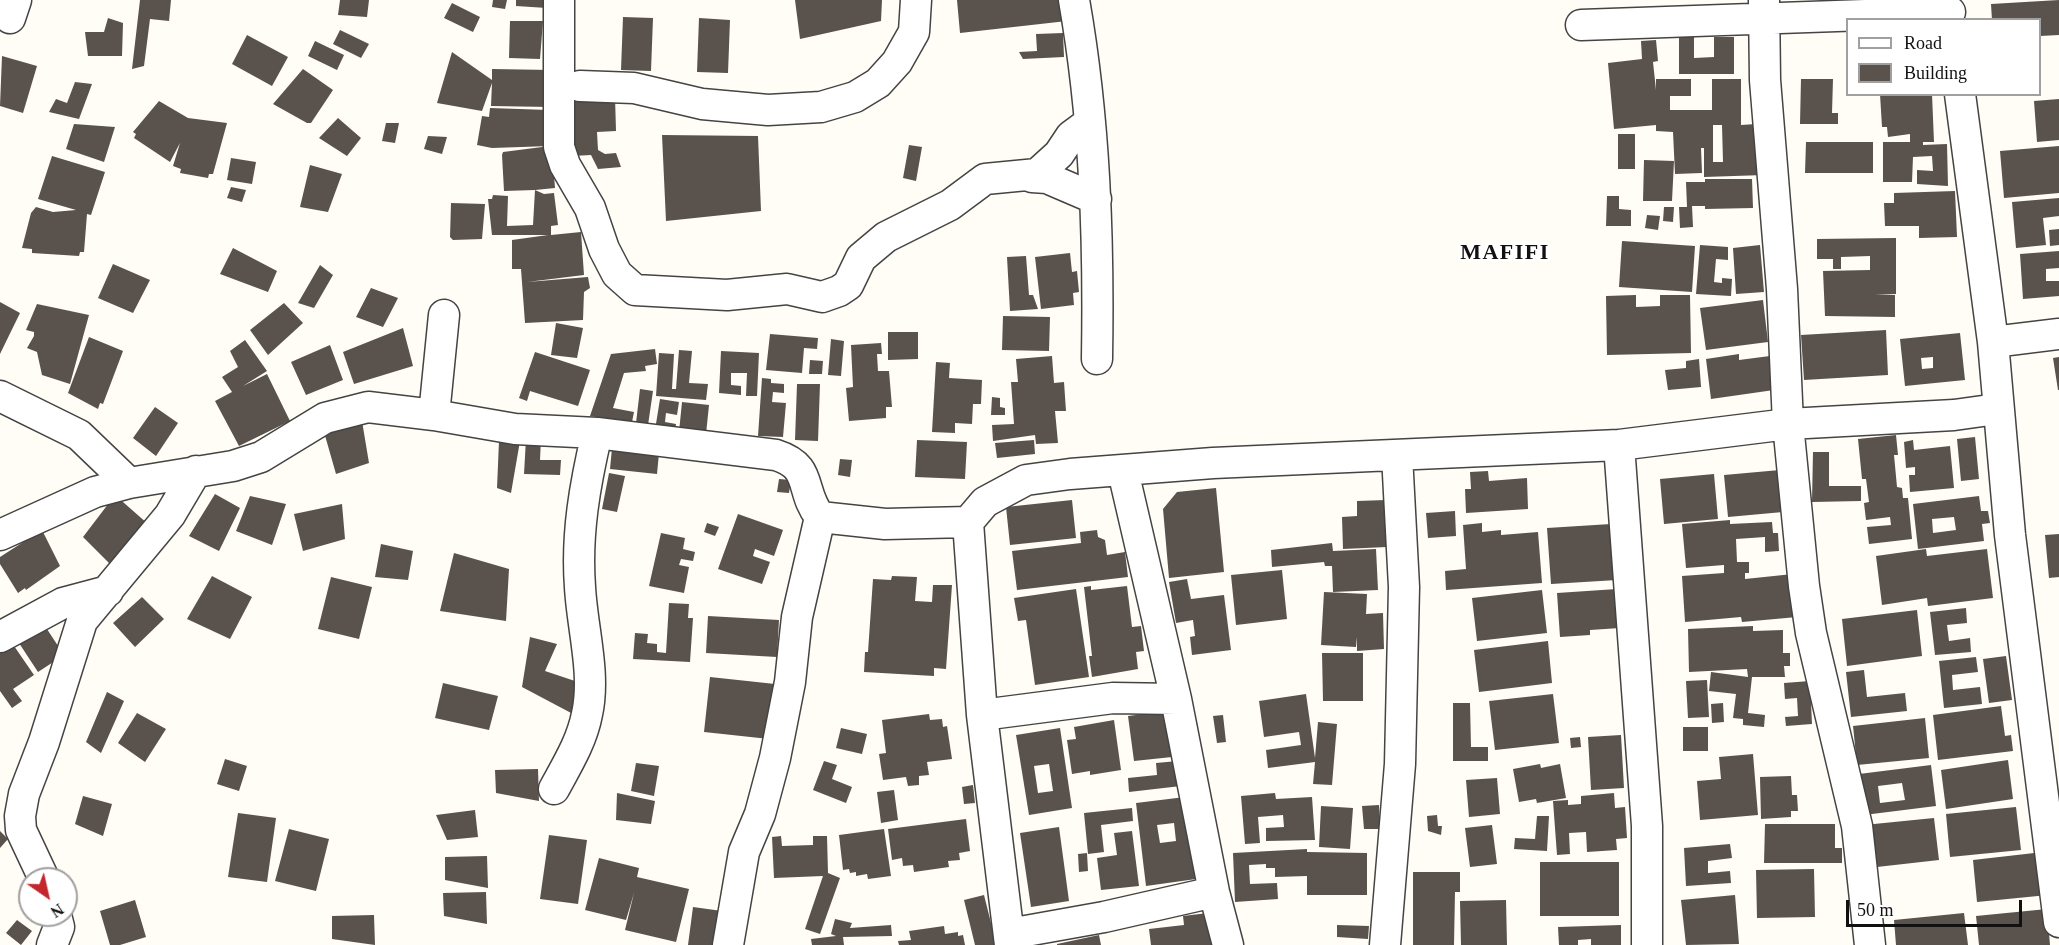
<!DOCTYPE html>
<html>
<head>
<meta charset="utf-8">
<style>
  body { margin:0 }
  #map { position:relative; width:2059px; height:945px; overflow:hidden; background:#fffdf5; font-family:"Times New Roman",serif }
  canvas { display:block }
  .legend { position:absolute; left:1846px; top:18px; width:195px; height:78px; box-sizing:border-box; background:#fff; border:2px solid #a0a0a0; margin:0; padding:8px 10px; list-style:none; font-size:18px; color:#111 }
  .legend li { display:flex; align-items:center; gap:12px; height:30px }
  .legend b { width:30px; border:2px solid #a0a0a0 }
  .north { position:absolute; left:18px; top:867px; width:60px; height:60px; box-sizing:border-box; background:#fff; border:2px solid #a0a0a0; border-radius:50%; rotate:146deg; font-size:16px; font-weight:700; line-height:24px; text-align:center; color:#111 }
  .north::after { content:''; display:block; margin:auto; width:21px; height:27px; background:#c4262e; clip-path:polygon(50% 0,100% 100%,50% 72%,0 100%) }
  .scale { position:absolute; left:1846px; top:900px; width:176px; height:27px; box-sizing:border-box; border:3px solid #111; border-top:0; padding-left:8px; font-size:18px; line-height:21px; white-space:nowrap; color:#111; -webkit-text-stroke:4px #fff; paint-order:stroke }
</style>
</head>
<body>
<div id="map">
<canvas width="2059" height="945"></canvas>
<ul class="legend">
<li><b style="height:8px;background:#fff"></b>Road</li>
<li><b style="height:16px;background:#5a524d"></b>Building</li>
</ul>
<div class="north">N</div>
<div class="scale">50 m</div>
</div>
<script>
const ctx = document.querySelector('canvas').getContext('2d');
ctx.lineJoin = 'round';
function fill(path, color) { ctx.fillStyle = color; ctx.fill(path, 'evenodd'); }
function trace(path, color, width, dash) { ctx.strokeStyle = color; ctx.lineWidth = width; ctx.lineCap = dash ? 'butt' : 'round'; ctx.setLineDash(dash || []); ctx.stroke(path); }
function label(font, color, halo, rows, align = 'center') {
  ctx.font = font + ' "Times New Roman",serif'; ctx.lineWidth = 6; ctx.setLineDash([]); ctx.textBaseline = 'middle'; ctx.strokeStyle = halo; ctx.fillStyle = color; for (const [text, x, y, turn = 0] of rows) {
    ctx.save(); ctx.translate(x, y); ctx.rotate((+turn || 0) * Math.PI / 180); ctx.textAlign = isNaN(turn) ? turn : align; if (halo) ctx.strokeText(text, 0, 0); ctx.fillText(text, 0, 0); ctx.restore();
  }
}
fill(new Path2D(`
  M140,0H171L169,21L150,19L144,66L132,69Z
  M340,0H369L367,17L338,15Z
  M493,0H507L505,9L492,7Z
  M516,0H547V8L516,6Z
  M795,0H882L881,21L800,39Z
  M957,0H1064L1067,21L960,33Z
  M2059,0V35L2040,36V20H1992L1991,4Z
  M452,3L480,17L473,32L444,18Z
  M623,17L653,18L651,71L621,70Z
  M108,18L123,23L122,56H88L85,32H104Z
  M699,18L730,20L728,73L697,72Z
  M510,21H543L540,59L509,58Z
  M340,30L369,44L361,58L333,44Z
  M1063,33L1064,57L1023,59L1019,52L1037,51L1036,34Z
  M247,35L288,57L272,86L232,64Z
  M1679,37H1694V58L1714,57V37H1734V74H1679Z
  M1656,40L1658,61L1653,62L1656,90V79H1691V96H1670V110H1712V79H1741V125L1756,124L1764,175L1704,177V148H1701L1702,173L1675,174L1673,132L1656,131V125L1614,129L1608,63L1642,59L1641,41ZM1713,125H1722L1723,162H1713Z
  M315,41L344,55L337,70L308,56Z
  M452,52L492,80V69L551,70L550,107L491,106L492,83L482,111L437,103Z
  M2,56L37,66L23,113L0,106Z
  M303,69L333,90L311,123H307L273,104Z
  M1801,79H1833L1832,113H1838V124H1800Z
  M75,82L92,84L79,119L49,112L56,99L67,103Z
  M1880,94H1932L1934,142H1923V145L1947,144L1948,186L1917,184V170L1933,171L1932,156L1913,157L1912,182H1883V142H1910V134L1888,137L1887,127H1882Z
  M615,97L616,131L597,132L598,150L605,154L616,153L621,167L598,169L591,155L572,156L570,99Z
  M2059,99V140L2037,142L2034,101Z
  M159,101L188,118L227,123L213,174H209L208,178L180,173L181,169L173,166L180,143L170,162L134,138L136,134L133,132Z
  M490,108L549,110L555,188L535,190L544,194L554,193L558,225L551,226V235L581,232L584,275L527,282L588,277L590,288L584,292L583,320L525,323L521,269H512V240L548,235H492L488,199H492L493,195L508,196L507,226L533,225L535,190L504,191L502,155L503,152L550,146L492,148L477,145L482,116L489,117Z
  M338,118L361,138L347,156L319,138Z
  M386,123H399L395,143L382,141Z
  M74,124L115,127L104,162L66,149Z
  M1618,134H1635V169H1618Z
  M662,135L758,136L761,211L666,221Z
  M428,136L447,137L442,154L424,149Z
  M1806,142H1873V173H1805Z
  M909,145L922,147L916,181L903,178Z
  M2059,146V193L2004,198L2000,151Z
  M52,156L105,172L91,215L87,214L84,252H80L79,256L32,253V249L22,248L31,213L36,207L53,212L76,210L38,199Z
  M231,158L256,162L252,184L227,180Z
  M1644,160L1674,161L1672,201H1643Z
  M310,165L342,174L328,212L300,207Z
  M1705,179H1752L1753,208L1705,209V206H1692L1693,227L1680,228L1679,207H1687L1686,182H1705Z
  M231,187L246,190L242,202L227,198Z
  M1955,191L1957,237L1919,238V226H1885L1884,203H1894V193Z
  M1607,196H1619V209L1631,210V226H1606Z
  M2059,198V216L2043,218L2046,245L2016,248L2012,202Z
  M451,203L485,204L482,239L453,240L450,237Z
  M1664,207H1674L1673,222L1663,221Z
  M1647,215L1660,216L1658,230L1645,228Z
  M2059,229V245L2050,246L2049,230Z
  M1896,238V294L1875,295H1895V317L1825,316L1823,271L1870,270V256L1841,257V269H1833V259H1817V239Z
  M1622,241L1695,246L1692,292L1619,287Z
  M1700,245L1728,247V260L1716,259L1714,282L1722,283V278L1732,279L1731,296L1696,294Z
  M1760,245L1764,292L1736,294L1733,248Z
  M233,248L277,271L268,292L220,274Z
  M2059,251V268L2046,269V281H2059V296L2023,299L2020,254Z
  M1070,253L1072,272L1077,271L1079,292L1073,293L1074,305L1041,309L1035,257Z
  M1026,256L1029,295H1033L1038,309L1010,311L1007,257Z
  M113,264L150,280L133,313L98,298Z
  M320,265L333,275L314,308L298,303Z
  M371,288L398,298L383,327L356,317Z
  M1636,295V307L1660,306V295H1690L1691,353L1607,355L1606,296Z
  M1763,300L1768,342L1706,350L1700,308Z
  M0,302L20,313L0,354Z
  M284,303L303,323L268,355L250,330Z
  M37,304L89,315L70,384L42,375L37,352L27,348L34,336V332L26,330Z
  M1003,316L1050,317L1049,351L1002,350Z
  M556,323L583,328L577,358L551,355Z
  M403,328L413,366L354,384L343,352Z
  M1886,330L1888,375L1804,380L1801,335Z
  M888,332H918V359L888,360Z
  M1960,333L1965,380L1905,386L1900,339ZM1933,357V368L1922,369L1921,358Z
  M770,334L818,338L817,349L804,348L802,373L766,370Z
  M89,337L123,351L103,404L100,403L98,409L68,393Z
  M831,339L844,341L841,376L828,375Z
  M245,340L267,371L243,386L267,374L290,421L239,446L215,401L232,392L222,377L238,367L230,351Z
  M881,343L882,354H877L878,371H889L892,407H886V418L849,421L846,388L853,387L851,345Z
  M330,345L343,380L306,395L291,362Z
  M655,349L657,364L645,366L646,371L624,373L613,408L634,412L632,422L590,416L611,354Z
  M679,350L692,351L689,383L708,384L706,400L656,396L659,353L674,354L672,389H676Z
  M721,351L759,353L757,396H746L747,373H731V385L741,386V395L719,393Z
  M535,352L590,370L578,406L530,391L527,401L519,398Z
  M1739,354V360L1770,356L1774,390L1711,399L1706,359Z
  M1052,356L1054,383L1064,382L1066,411H1055L1058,443L1036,444L1035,435L993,441L992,425L1014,424L1011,382H1018L1016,359Z
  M2059,357V390H2058L2053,358Z
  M1699,359L1701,387L1668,390L1665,370L1686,368V361Z
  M810,360L823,361L822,374H809Z
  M936,362L950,363L949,378L982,380L981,404H973L972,424L955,423V433L932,432Z
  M762,378L771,379V383L784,384V393L773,392L772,402L786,403L783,437L758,436Z
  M797,384H820L818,441L795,440Z
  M640,389L653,391L648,425L636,423Z
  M992,397L1000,398V407L1005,408V415H991Z
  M660,399L679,402L677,415L666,413L665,422L676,424L675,433L655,430Z
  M682,402L709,405L706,434L679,432Z
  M155,407L178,423L156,456L133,438Z
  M362,421L369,463L336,474L324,432Z
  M1896,435L1898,455H1894L1897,487L1902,488L1903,498H1908L1912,539L1869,544L1867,527L1891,525L1890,517L1866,520L1864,503L1869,502L1866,479H1862L1858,439Z
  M1975,437L1979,479L1961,481L1957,439Z
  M526,439H541L540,460H561L560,475L524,474Z
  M917,440L967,442L965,479L915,477Z
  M1034,440L1035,454L997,458L995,443Z
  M1913,440L1914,450L1950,446L1954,488L1910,492L1909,475H1915V467L1906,468L1904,442Z
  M499,441H520L511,493L497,488Z
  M612,448L659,453L657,474L610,469Z
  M1813,452H1829V486H1861V501L1812,502Z
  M840,459L852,460L850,477L838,475Z
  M1780,470L1783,512L1728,517L1724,475Z
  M1488,471L1489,481L1527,478L1528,509L1466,513L1465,489H1471L1470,472Z
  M609,473L625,476L617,512L602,509Z
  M1714,474L1718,519L1664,524L1660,479Z
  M779,479L791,480L789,493L777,492Z
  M1216,488L1224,572L1169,578L1163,509L1177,492Z
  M215,494L240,508L219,551L189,536Z
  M115,495L148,524L115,569L83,537Z
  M250,496L286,504L272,545L236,531Z
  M1979,496L1981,511H1988L1990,523L1982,524L1984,541L1918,549L1913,504ZM1954,517L1956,530L1933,533L1932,519Z
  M1072,500L1076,538L1010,545L1006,507Z
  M1386,500L1387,547L1343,549L1342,517L1357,516V501Z
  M342,504L345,539L303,551L294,514Z
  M1455,511L1456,536L1428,538L1426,513Z
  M738,514L783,530L774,556L755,549L753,556L770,562L762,584L718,569Z
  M1730,520V524L1772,522L1773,533H1778L1779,551L1765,552V537L1736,539L1737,562H1749V573H1745V579L1793,574L1797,617L1742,622L1741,617L1685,622L1682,576L1724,573V565L1686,568L1682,524Z
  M707,523L719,527L715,536L704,532Z
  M1482,523V532L1501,530V535L1538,532L1542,583L1446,590L1445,571L1466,569L1463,525Z
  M1611,524L1617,580L1551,584L1547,528Z
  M42,530L60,566L26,590L25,588L18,593L0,564V557Z
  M1097,530L1098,537L1105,540L1107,555L1125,552L1128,577L1017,590L1012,551L1081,543L1080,532Z
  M661,533L685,538L683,549L695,552L693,561L681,559L679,565L689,567L684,593L649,586Z
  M2059,534V577L2049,578L2045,535Z
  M1332,543L1333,551L1376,549L1378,590L1333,592L1332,566H1325L1324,562L1272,567L1271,550Z
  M381,544L413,551L408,580L375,577Z
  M1926,549L1927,556L1987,549L1993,598L1928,606L1927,598L1882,605L1876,556Z
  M454,553L509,569L506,621L440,611Z
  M1282,570L1287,619L1236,625L1231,575Z
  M212,576L252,597L230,639L187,619Z
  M892,576L917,577L915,601L932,602L933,585H952L946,669L934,668V676L864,672L865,652H868L873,579L891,580Z
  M331,577L372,587L359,639L318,629Z
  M1187,579L1191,599L1224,595L1231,650L1192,655L1190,637L1195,636L1193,620L1176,623L1169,582Z
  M1091,586V590L1127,586L1132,627L1141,626L1144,651L1136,652L1138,669L1092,677L1089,656H1092L1084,587Z
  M1076,589L1089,677L1035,685L1026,620L1018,621L1014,598Z
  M1617,589L1620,628L1590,630V635L1560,637L1557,593Z
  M1542,590L1547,633L1477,641L1472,598Z
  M1324,592L1367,594L1366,614L1383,613L1384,649L1357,651V637L1356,647L1321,645Z
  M142,597L164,619L135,647L113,623Z
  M669,603L689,604L688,618H693L690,662L633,659L635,633L648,634L647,643L657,644V652L666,653Z
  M1966,608L1967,623L1947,625L1949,641L1970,638L1971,652L1935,655L1930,612Z
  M1917,610L1922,656L1847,666L1842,619Z
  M708,616L779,620L777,657L706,653Z
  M41,620L64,655L38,672L17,640Z
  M1753,626V631L1783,630V653H1790V666H1784L1785,677H1752L1748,713L1765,715L1764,727L1743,725V719L1733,718L1736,694L1709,691L1711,672L1748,677L1747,669L1689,672L1688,629Z
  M530,637L557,644L545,671L581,683L573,714L522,687Z
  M1548,641L1552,683L1479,692L1474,650Z
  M12,643L34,675L13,689L22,701L12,708L0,691V651Z
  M1322,653H1363V701H1323Z
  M2006,656L2012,700L1989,703L1983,659Z
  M1976,657L1978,672L1952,675L1953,690L1980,687L1982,704L1944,708L1939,661Z
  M1864,670L1867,697L1905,693L1907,711L1851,717L1846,672Z
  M710,677L775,684L769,739L704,732Z
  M1707,680L1709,717L1688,718L1686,681Z
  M1810,681L1812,724L1786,726L1785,717L1798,716L1797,698L1785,699L1784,683Z
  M443,683L498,696L489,730L435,718Z
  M107,692L124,701L101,753L86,742Z
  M1306,694L1315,758L1318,722L1337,724L1332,785L1313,784L1315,762L1268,768L1266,750L1301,745L1299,732L1264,737L1259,701Z
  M1553,694L1559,743L1495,750L1489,701Z
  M1453,703H1470L1471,747H1488V761H1453Z
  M1723,703L1724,722L1712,723L1711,704Z
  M2001,706L2005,736L2011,735L2013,751L1938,760L1933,715Z
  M1167,711L1172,757L1134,761L1128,716Z
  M137,713L166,729L145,762L118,743Z
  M929,714L930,720L942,719L943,727L947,726L952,759L927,762L929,775L919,776V785L908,786L906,777L883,780L879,754L886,753L882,720Z
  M1223,715L1226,742L1217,743L1213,716Z
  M1925,718L1929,758L1857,765L1853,726Z
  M1114,720L1121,770L1090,775V771L1072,774L1067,740L1076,739L1074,727Z
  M1683,727H1708V751H1683Z
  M841,728L867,734L862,754L836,748Z
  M1060,728L1072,808L1029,815L1016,735ZM1049,764L1053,791L1038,793L1034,766Z
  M1621,735L1624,788L1591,790L1588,737Z
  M1580,737L1581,747L1571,748L1570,738Z
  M1753,754L1758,815L1700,820L1697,781L1721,779L1719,757Z
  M225,759L247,766L239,791L217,784Z
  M2008,760L2013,799L1946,809L1941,770Z
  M824,761L837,765L832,779L852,787L846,803L813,790Z
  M1178,761L1181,786L1129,792L1128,778L1157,775L1156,763Z
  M636,763L659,766L654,796L631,791Z
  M1540,764L1541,768L1560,764L1566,798L1537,803L1536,799L1519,802L1513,769Z
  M1931,765L1936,806L1864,815L1859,774ZM1902,783L1905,800L1880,803L1878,786Z
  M538,769L539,801L496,793L495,770Z
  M1791,776L1792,795H1797L1798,811H1791V817L1761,819L1760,777Z
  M1497,778L1500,814L1469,817L1466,780Z
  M973,785L975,803L964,804L962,787Z
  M894,790L898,820L881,823L877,792Z
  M617,793L655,801L651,824L616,820Z
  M1275,793L1276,799L1312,797L1315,840L1266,841V828L1284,827L1283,815L1258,817L1260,843L1245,844L1241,796Z
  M1614,793L1615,808L1625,807L1627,838L1616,839L1617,850L1587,852L1586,832L1569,833L1570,854L1557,855L1553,801L1568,800V805L1581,804V796Z
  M83,796L112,804L103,836L75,824Z
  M1185,797L1196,879L1146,886L1136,803ZM1174,823L1176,841L1160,843L1157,825Z
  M1379,805L1380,829H1364L1362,806Z
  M1321,806L1353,808L1350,849L1319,847Z
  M2016,807L2021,850L1950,857L1946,814Z
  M1132,808L1133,821L1101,825L1104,852L1088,854L1084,813Z
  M475,810L478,837L447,840L436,815Z
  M238,813L276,818L267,882L228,877Z
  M1437,815L1438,826H1442L1441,835L1428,831L1427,816Z
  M1537,816H1549L1547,851L1514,849L1515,838L1535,839Z
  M1934,818L1939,860L1868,868L1864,825Z
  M966,819L970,851L959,853L960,860L948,861L949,867L914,872L913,865L903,866L902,858L892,860L888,829Z
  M1765,824H1835V848H1842V863H1764Z
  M1492,825L1497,864L1470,867L1465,828Z
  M1059,827L1069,901L1031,907L1020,833Z
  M289,829L329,839L316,891L275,881Z
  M884,829L891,876L868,879L867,874L856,876V872L850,873L849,869L843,870L839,835Z
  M0,831L8,839L0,848Z
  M1132,831L1139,886L1101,890L1097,858L1117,855L1114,833Z
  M549,835L587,840L578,904L540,899Z
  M781,836L782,846L813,845V836H827L828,873L840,878L820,934L805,929L823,876L774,878L772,837Z
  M1730,844L1732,858L1708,861V873L1730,871L1731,883L1686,886L1684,848Z
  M1307,849V852L1367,853V895H1307V876L1275,877V868H1266V864L1249,865L1250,884L1277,883L1278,899L1235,902L1233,853Z
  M2043,852L2048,895L1977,902L1973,860Z
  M1087,853L1088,871L1079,872L1078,854Z
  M487,856L488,888L445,880V857Z
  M599,858L639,868L637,877L689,889L676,942L625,930L634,893L626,920L585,910Z
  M1540,862H1619V916H1540Z
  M1814,869L1815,917L1757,918L1756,870Z
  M1413,872H1460V892H1455L1454,945H1413Z
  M486,892L487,924L444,916L443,893Z
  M984,895L996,943L994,945H975L964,900Z
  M1735,895L1739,944L1686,945L1681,900Z
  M135,900L146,937L120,945H110L100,911Z
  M1506,900L1507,945H1461L1460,901Z
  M693,907L722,911L718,945H688Z
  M2047,909L2050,945H1979L1976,916Z
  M1208,913L1212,945H1151L1149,929L1184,925L1183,916Z
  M1964,913L1968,945H1896L1894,920Z
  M374,915L375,945L332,939V916Z
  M835,919L852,923L850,928L891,925L892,936L843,937L844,945H812L811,939L836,936L831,934Z
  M17,920L32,931L21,945L6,933Z
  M1337,925L1369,926L1368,939L1337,937Z
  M1621,925V945H1591V939L1578,940V945H1559L1558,927Z
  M944,926L945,934L958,932V936L963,935L965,945H899L898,941L911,940L909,931Z
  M1099,935L1101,945H1057V944Z`), '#5a524d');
const minor = new Path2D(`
  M559,0V147L565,165L590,208L604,249L617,274L635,290L727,295L787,289L822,297L839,291L848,285L861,258L886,237L950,205L985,179L1037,174L1059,154L1071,136L1090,122
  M1074,0C1095,119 1099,239 1097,359
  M1764,0L1765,80L1782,289L1788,424L1804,586L1811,633L1857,826L1870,945
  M10,18L16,0
  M1581,25L1950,12
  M580,86L634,88L702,104L768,110L821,107L855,97L878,83L897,62L914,32L916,0
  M1960,94L1993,342L2010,535L2059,922
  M1032,177L1047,178L1096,199
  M1993,342L2059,334
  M0,396L79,435L129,483
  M434,415L444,315
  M1619,445L1647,826V945
  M1123,471L1176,699L1214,892L1228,945
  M0,535L95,492L129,483L233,466L261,457L325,418L368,407L434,415L515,429L597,433L776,455C814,467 799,490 820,517L885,524L968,522
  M0,637L63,603L108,591
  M982,715L1113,698L1176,699
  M554,789C567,765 582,741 587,714C596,674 582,627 580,587C576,534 585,484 597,433
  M44,879L21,830L20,816L24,794L44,742L82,621L170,515L196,471
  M1009,934L1104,917L1214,892
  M52,945L59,927L56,915
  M728,945L744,852L760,814L775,758L790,682L797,617L820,517
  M1010,945L982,715L968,522L985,502L1026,480L1070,474L1213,463L1619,445L1788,424L1954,415L1997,409
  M1385,945L1400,764L1404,587L1397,455`);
trace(minor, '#444', 33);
trace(minor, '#fff', 30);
ctx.letterSpacing = '1.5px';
label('bold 22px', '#111', '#fff', [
  ["MAFIFI",1505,253]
]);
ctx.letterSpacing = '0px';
</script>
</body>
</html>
